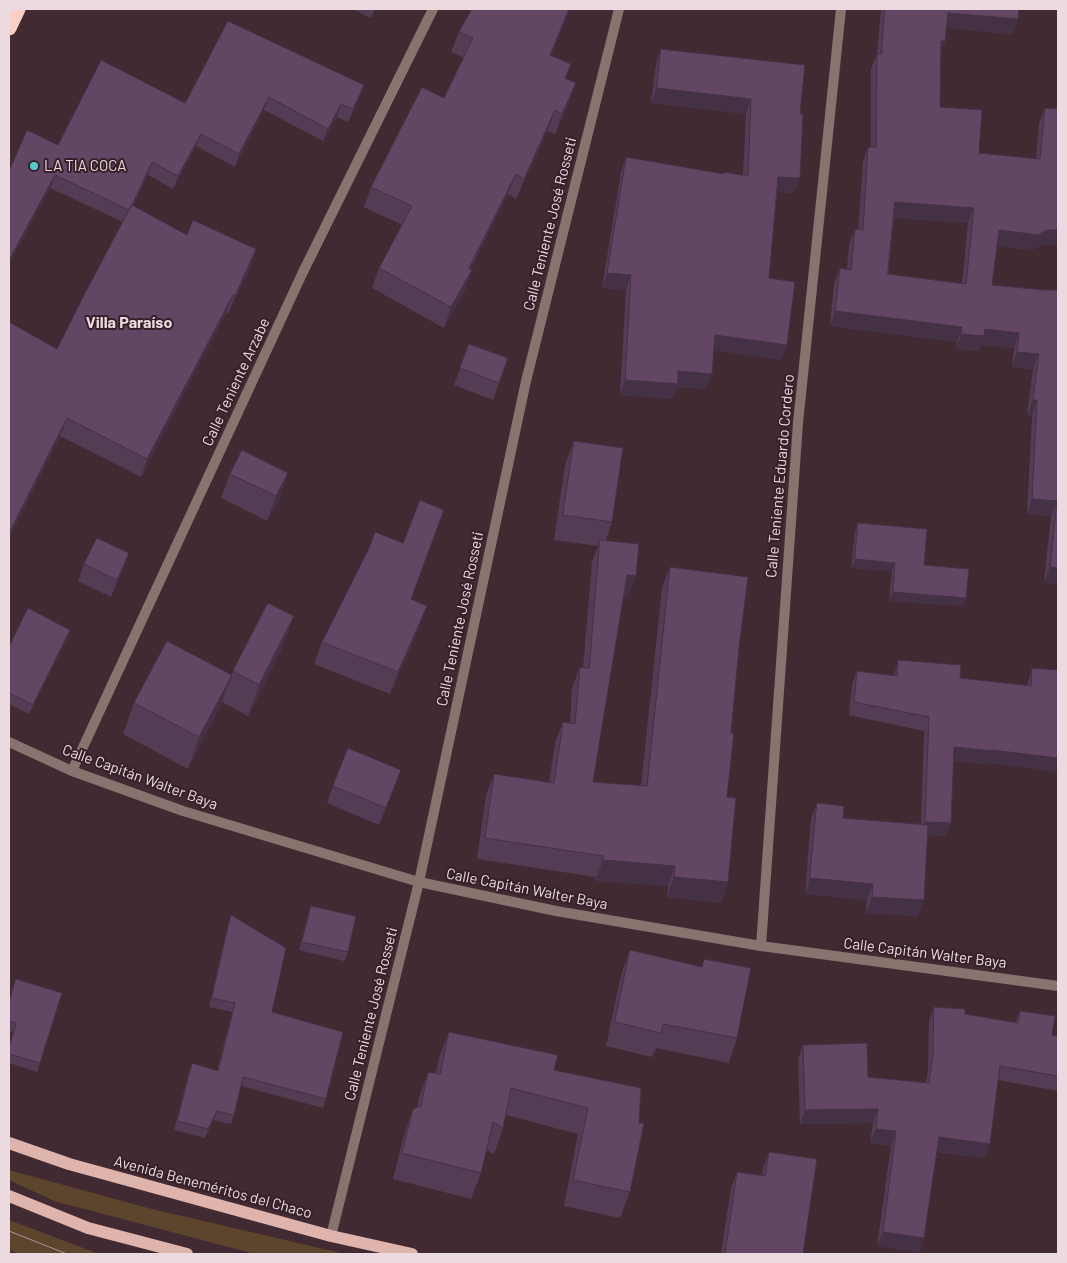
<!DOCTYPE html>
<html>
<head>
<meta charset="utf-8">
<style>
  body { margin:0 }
  #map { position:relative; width:1067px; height:1263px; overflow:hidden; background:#422a32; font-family:Barlow,sans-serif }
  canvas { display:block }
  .frame { position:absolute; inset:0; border:10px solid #ebdbe0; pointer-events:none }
</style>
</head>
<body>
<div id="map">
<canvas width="1067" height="1263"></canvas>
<div class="frame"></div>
</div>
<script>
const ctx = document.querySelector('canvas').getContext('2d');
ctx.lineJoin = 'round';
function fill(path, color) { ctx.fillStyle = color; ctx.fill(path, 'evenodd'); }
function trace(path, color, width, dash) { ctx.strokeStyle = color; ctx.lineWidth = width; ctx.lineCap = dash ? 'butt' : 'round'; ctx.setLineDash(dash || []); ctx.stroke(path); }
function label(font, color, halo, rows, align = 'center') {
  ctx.font = font + ' Barlow,sans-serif'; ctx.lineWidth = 4; ctx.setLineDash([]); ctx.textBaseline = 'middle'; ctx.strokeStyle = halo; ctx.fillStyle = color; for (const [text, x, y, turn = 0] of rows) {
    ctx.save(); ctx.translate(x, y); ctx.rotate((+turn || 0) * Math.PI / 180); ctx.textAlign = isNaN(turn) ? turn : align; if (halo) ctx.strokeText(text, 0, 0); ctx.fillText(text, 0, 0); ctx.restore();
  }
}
fill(new Path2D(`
  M9,1170L148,1208L345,1254H255L54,1201L9,1180Z
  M9,1220L99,1254H19L9,1250Z`), '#5d442c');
trace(new Path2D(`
  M9,742L72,771L183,811L419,882L556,911L761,946L1058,986
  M72,771L302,274L433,9
  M761,946L798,423L841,9
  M331,1236L419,882L526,381L619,9`), '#88736f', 10);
trace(new Path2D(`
  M9,1143L69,1164L331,1236L412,1254
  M9,1196L88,1228L187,1254`), '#dfb4ac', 12);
trace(new Path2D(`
  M9,28L18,9`), '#fad0c8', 15);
trace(new Path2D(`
  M9,1231L67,1254`), '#a9969c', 1);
fill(new Path2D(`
  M353,9H375L371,18Z
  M472,9H570L551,55L565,79L569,103L555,134L548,131L516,199L508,194L471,269L465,290L444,328L372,288L379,268L402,225L364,207L371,187L444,98L464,58L451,52L459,32Z
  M881,9H1019L1013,34L946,28L945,41L941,53L940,107L979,153L1036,159L1039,123L1045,108L1058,109V245H1041L1032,250L997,246L992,285L1044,290H1058V584L1044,582L1051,516L1027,514L1032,416L1027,415L1033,369L1012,367L1014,348L981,345L979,351L956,349L957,342L830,326L834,284L840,268L847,269L849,245L855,229L858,230L863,162L868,147H871V69L877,54ZM894,218L968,223L962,284L888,274Z
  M661,49L800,114V178L794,193L777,192L769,278L787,345L781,360L714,350L706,389L677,387L672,399L620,395L626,290L602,288L621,172L626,157L723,174L724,172L743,175L746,114L651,103L656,64Z
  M364,85L359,97L348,122L337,117L323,141L264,110L235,167L196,146L173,189L148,175L133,206L187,235L256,249L250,268L228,314L226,313L141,477L60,436L9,538V322L57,349L123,222L50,188L9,264V171L58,145L185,103Z
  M469,344L508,358L493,400L454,385Z
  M574,441L612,522L606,540L628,597L623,596L593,782L641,786L662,588L670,567L739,648L731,733L727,797L728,882L721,903L667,897L668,886L595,881L596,877L477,859L486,795L494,774L549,783L555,743L563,722L570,723L572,688L580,667L583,668L592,561L598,546L554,540L565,465Z
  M230,474L280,498L267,521L221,498Z
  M858,523L924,565L966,598L963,606L889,601L892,571L851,568L855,532Z
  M84,564L123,570L111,597L78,581Z
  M411,599L419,628L390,694L314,664L322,642Z
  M294,616L282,648L248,716L222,702L233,671Z
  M70,630L67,639L29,714L9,704V647Z
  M898,660L960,678L1027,685L1028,682L1032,668L1058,670L987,764L953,761L946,836L928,835L918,916L866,913L867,900L805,894L811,819L817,803L843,818L921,824L924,731L849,715L852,684L857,671L894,676Z
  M232,675L220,706L188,769L123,734L134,703Z
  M333,786L395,787L379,825L327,803Z
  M311,906L348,952L344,961L299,950L308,915Z
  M231,915L272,1012L326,1099L323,1108L241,1086L234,1115L231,1124L214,1120L205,1138L174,1130L189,1071L192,1063L217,1071L232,1012L209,1007L228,924Z
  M630,950L701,967L704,959L737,1038L729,1063L656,1048L652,1057L606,1046L621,975Z
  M16,979L40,1063L37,1072L9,1063V1046L13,1032L9,1031V1002Z
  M934,1007L965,1014L1015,1023L1020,1011L1052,1035L1058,1036V1091L998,1080L985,1158L937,1152L924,1238L919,1252L877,1246L891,1146L870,1143L873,1123L800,1124L798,1059L803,1045L868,1077L926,1083L928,1069L929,1021Z
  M449,1032L554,1070L641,1088L630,1192L620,1218L564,1206L578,1134L506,1115L503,1128L494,1154L486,1150L481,1173L471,1199L393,1179L404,1135L413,1109L417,1107L419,1098L428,1072L436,1073L439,1058Z
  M769,1152L803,1254H721L731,1188L737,1172L762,1175L763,1169Z`), '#553c55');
fill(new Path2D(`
  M569,9H570L543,75L550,55Z
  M948,13L1018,19L1013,34L942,28Z
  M941,41H945L940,56Z
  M576,83L569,103L555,134L562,114Z
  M657,88L751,99L746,114L651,103Z
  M269,97L264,110L235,167L239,154Z
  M341,104L337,117L323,141L328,129Z
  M555,110L548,131L516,199L524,179Z
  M201,134L196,146L173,189L178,176Z
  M152,162L148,175L125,223L130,210Z
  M516,174L508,194L461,288L469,268Z
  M55,175L50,188L9,264V260Z
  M778,177L800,178L794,193L773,192Z
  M895,202L974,208L968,223L890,218Z
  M999,230H1058V245H1041L1032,250L994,246Z
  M256,249L250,268L228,314L235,296Z
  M472,270L465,290L444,328L451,307Z
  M607,273L631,275L626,290L602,288Z
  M233,295L226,313L141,477L147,459Z
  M835,311L962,327L957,342L830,326Z
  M985,329L1019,333L1014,348L981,345L979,351L956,349L961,334Z
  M715,335L787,345L781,360L709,350Z
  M1017,352L1039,354L1033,369L1012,367Z
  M678,371L712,374L706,389L677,387L672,399L620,395L625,380Z
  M1033,400H1037L1032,416L1027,415Z
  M67,418L60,436L9,538V533Z
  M288,473L280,498L267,521L276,496Z
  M1032,499L1057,501L1051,516L1027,514Z
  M129,553L123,570L111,597L117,580Z
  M855,559L895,563L892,571L851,568Z
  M1050,567L1058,568V584L1044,582Z
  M627,575L636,576L628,597L619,596Z
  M893,592L966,598L963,606L889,601Z
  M427,606L419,628L390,694L398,672Z
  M294,616L282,648L248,716L259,685Z
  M70,630L67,639L29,714L33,705Z
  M232,675L220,706L188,769L199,737Z
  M954,747L992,750L1058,758V772L987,763V764L949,760Z
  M401,770L395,787L379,825L386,808Z
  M925,822L951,823L946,836L920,835Z
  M603,860L675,866L668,886L595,881Z
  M674,877L728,882L721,903L667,897Z
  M810,878L873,884L867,900L805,894Z
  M872,897L924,900L918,916L866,913Z
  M878,1109L873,1123L800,1124L805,1110Z
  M217,1111L214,1120L205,1138L208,1129Z
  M876,1129L896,1131L891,1146L870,1143Z
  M939,1137L990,1144L985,1158L934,1151Z
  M883,1232L924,1238L919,1252L877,1246Z`), '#453145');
const building = new Path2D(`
  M472,9H569L550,55L571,64L565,78L576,83L562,114L555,110L524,179L516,174L469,268L472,270L451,307L379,268L412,206L371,187L422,87L444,98L473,38L459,32Z
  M885,9H1019L1018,19L948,13L945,41H941L940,107L982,110L979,153L1040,159L1045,108L1058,109V230H1047L1038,235L999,230L992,285L1044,290H1058V568L1050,567L1057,501L1032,499L1037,400H1033L1039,354L1017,352L1019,333L985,329L984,336L961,334L962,327L835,311L840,268L851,270L855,229L863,230L868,147H876L877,54H881ZM895,202L974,208L966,284L888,274Z
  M228,21L364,85L353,109L341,104L328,129L269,97L239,154L201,134L178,176L152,162L132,205L129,210L55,175L9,260V171L27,130L58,145L101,60L185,103Z
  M661,49L805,65L800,114H803L800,178L778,177L769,278L795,282L787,345L715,335L712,374L678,371V384L625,380L631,275L607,273L626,157L724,174V172L748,176L751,99L657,88Z
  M132,205L187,235L193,220L256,249L235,296L233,295L147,459L67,418L9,533V322L57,349L84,295Z
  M469,344L508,358L499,383L460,368Z
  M574,441L623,448L612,522L563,515Z
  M242,450L288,473L276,496L230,474Z
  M420,500L444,510L411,599L427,606L398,672L322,642L369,548L375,532L403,543Z
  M858,523L927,529L924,565L969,569L966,598L893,592L895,563L855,559Z
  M97,538L129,553L117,580L84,564Z
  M600,540L639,544L636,576L627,575L593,782L647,786L670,567L748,577L739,648L731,733H734L727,797L736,798L728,882L674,877L675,866L603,860V856L485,838L494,774L554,783L563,722L575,724L580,667L589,668Z
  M268,603L294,616L259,685L233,671Z
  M28,608L70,630L33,705L9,693V647Z
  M167,641L232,675L199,737L134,703Z
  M898,660L961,665L960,678L1031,686L1032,668L1058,670V758L992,750V751L954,747L951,823L925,822L929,717L854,702L857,671L897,676Z
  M348,748L401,770L386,808L333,786Z
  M817,803L844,806L843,818L928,825L924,900L872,897L873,884L810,878Z
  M311,906L356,916L348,952L302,942Z
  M231,915L286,948L272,1012L343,1032L326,1099L243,1077L234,1115L217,1111L208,1129L177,1121L192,1063L218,1071L235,1003L212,998Z
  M630,950L702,967L704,959L751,968L737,1038L663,1024L661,1033L615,1022Z
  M16,979L62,993L40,1063L9,1054V1048L16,1023L9,1021V1003Z
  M934,1007L965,1009V1014L1018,1023L1020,1011L1055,1016L1052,1035L1058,1036V1076L1000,1066L990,1144L939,1137L924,1238L883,1232L896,1131L876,1129L878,1109L805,1110L803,1045L867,1043L868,1077L929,1083L933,1054Z
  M449,1032L558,1055L554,1070L641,1088L639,1123H644L630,1192L573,1180L588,1108L511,1088L503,1128L493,1122L481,1173L402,1153L413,1109L421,1106L428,1072L440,1074Z
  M769,1152L817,1159L803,1254H725L737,1172L765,1176Z`);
fill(building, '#634663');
trace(building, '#453145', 1);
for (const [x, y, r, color] of [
  [34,166,5,"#52cdce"]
]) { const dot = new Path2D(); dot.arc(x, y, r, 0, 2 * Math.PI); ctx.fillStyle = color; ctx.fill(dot); trace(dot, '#372028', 2); }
label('15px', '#ebdbe0', '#372028', [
  ["LA TIA COCA",44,166]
], 'left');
label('15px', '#ebdbe0', '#372028', [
  ["Calle Teniente José Rosseti",550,224,-76],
  ["Calle Teniente Arzabe",236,382,-65],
  ["Calle Teniente Eduardo Cordero",780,476,-85],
  ["Calle Teniente José Rosseti",460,619,-78],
  ["Calle Capitán Walter Baya",140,777,20],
  ["Calle Capitán Walter Baya",527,889,11],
  ["Calle Capitán Walter Baya",925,953,7],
  ["Calle Teniente José Rosseti",371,1014,-76],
  ["Avenida Beneméritos del Chaco",213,1187,15]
]);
label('bold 16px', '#ebdbe0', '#372028', [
  ["Villa Paraíso",129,323]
]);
</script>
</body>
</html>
